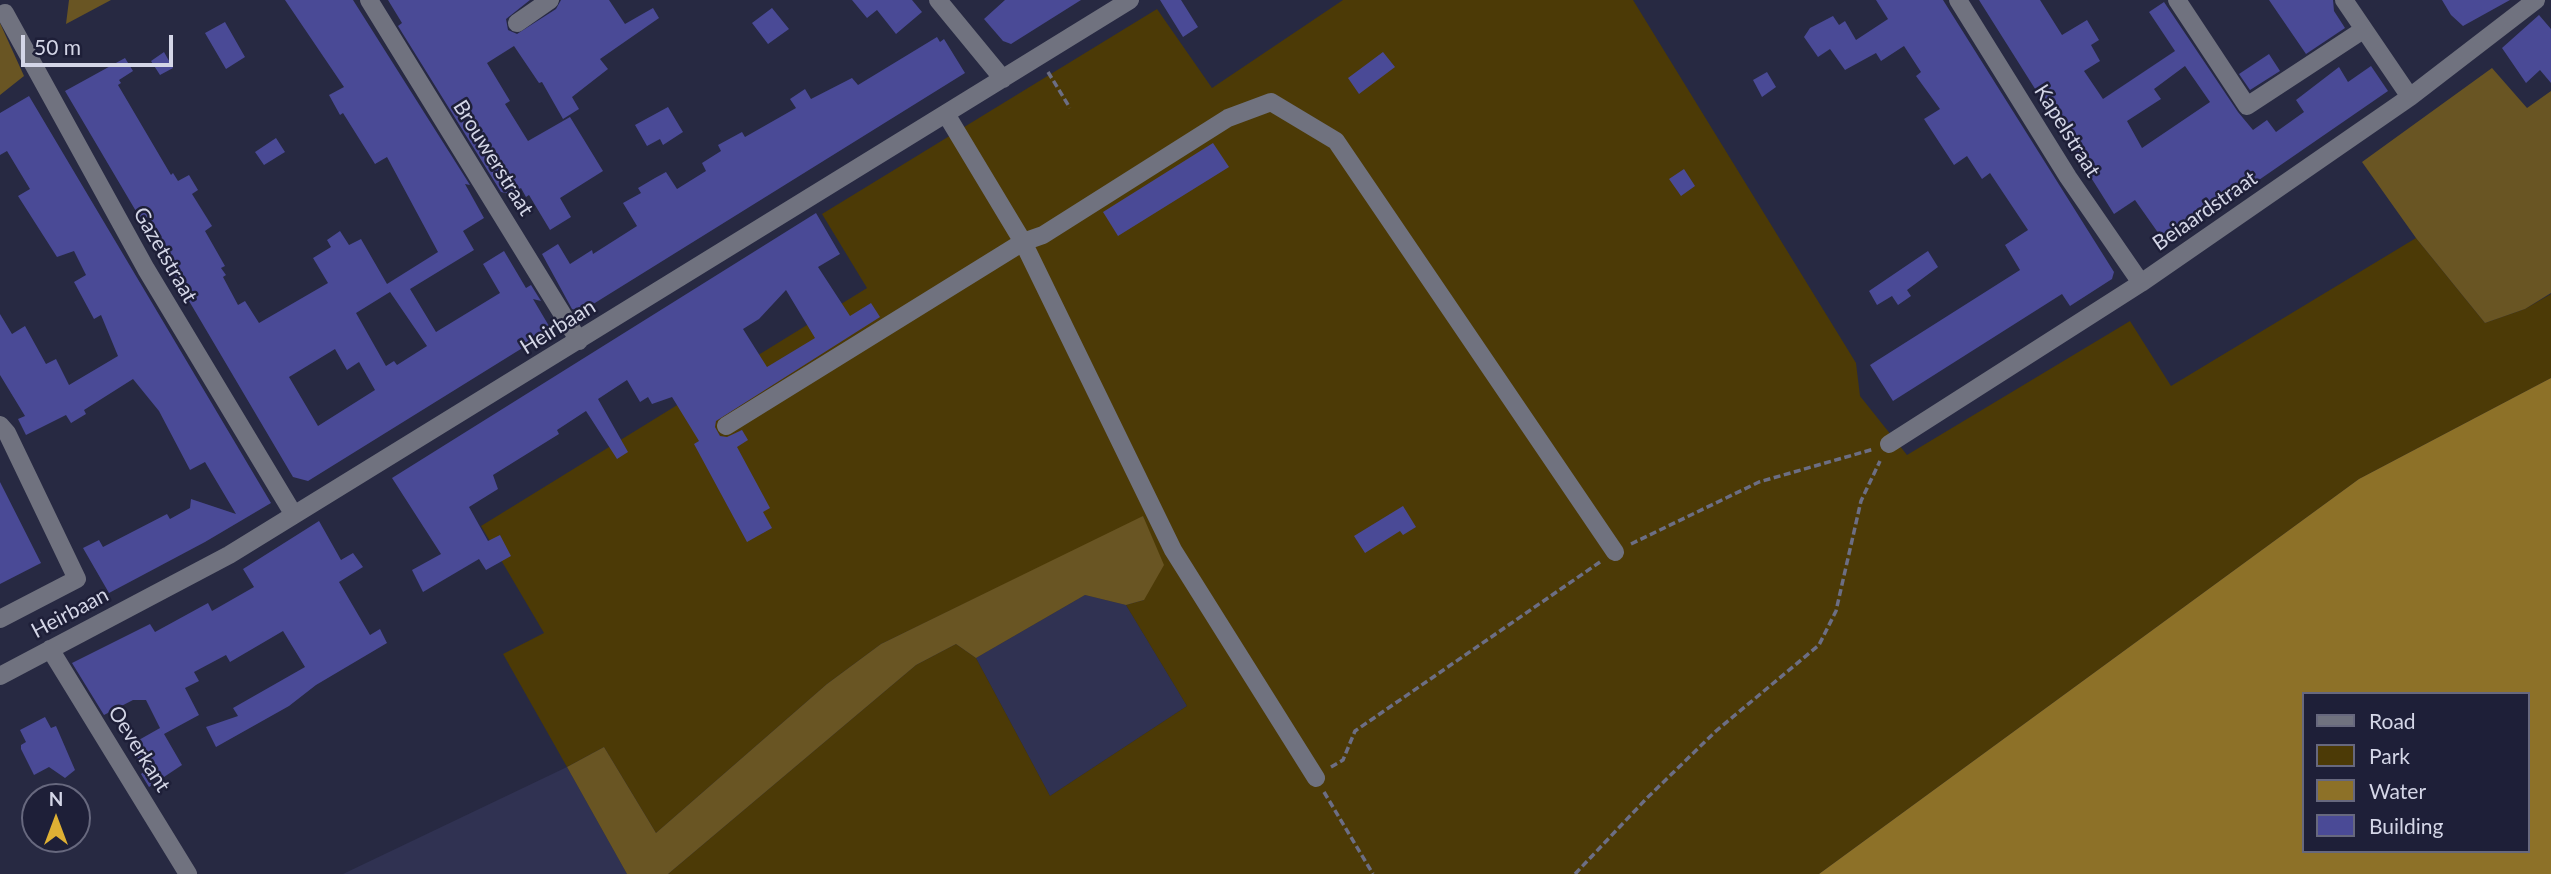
<!DOCTYPE html>
<html>
<head>
<meta charset="utf-8">
<style>
  body { margin:0 }
  #map { position:relative; width:2551px; height:874px; overflow:hidden; background:#272942; font-family:Lato,sans-serif }
  canvas { display:block }
  .legend { position:absolute; left:2302px; top:692px; width:228px; height:161px; box-sizing:border-box; background:#1e1f38; border:2px solid #67687e; margin:0; padding:9px 12px; list-style:none; font-size:21px; color:#d4d6e7 }
  .legend li { display:flex; align-items:center; gap:14px; height:35px }
  .legend b { width:35px; border:2px solid #67687e }
  .north { position:absolute; left:21px; top:783px; width:70px; height:70px; box-sizing:border-box; background:#1e1f38; border:2px solid #67687e; border-radius:50%; rotate:0deg; font-size:19px; font-weight:700; line-height:28px; text-align:center; color:#d4d6e7 }
  .north::after { content:''; display:block; margin:auto; width:24px; height:32px; background:#dfb034; clip-path:polygon(50% 0,100% 100%,50% 72%,0 100%) }
  .scale { position:absolute; left:21px; top:35px; width:152px; height:32px; box-sizing:border-box; border:4px solid #d4d6e7; border-top:0; padding-left:9px; font-size:21px; line-height:24px; white-space:nowrap; color:#d4d6e7; -webkit-text-stroke:5px #1e1f38; paint-order:stroke }
</style>
</head>
<body>
<div id="map">
<canvas width="2551" height="874"></canvas>
<ul class="legend">
<li><b style="height:9px;background:#70727f"></b>Road</li>
<li><b style="height:19px;background:#4c3a06"></b>Park</li>
<li><b style="height:19px;background:#8d7128"></b>Water</li>
<li><b style="height:19px;background:#4a4a96"></b>Building</li>
</ul>
<div class="north">N</div>
<div class="scale">50 m</div>
</div>
<script>
const ctx = document.querySelector('canvas').getContext('2d');
ctx.lineJoin = 'round';
function fill(path, color) { ctx.fillStyle = color; ctx.fill(path, 'evenodd'); }
function trace(path, color, width, dash) { ctx.strokeStyle = color; ctx.lineWidth = width; ctx.lineCap = dash ? 'butt' : 'round'; ctx.setLineDash(dash || []); ctx.stroke(path); }
function label(font, color, halo, rows, align = 'center') {
  ctx.font = font + ' Lato,sans-serif'; ctx.lineWidth = 5; ctx.setLineDash([]); ctx.textBaseline = 'middle'; ctx.strokeStyle = halo; ctx.fillStyle = color; for (const [text, x, y, turn = 0] of rows) {
    ctx.save(); ctx.translate(x, y); ctx.rotate((+turn || 0) * Math.PI / 180); ctx.textAlign = isNaN(turn) ? turn : align; if (halo) ctx.strokeText(text, 0, 0); ctx.fillText(text, 0, 0); ctx.restore();
  }
}
fill(new Path2D(`
  M1085,595L1126,605L1187,706L1050,796L976,658Z
  M567,767L627,874H343Z`), '#303252');
fill(new Path2D(`
  M1343,0H1633L1856,363L1860,396L1907,455L2130,321L2171,386L2416,238L2485,323L2525,309L2551,294V378L2359,479L1819,874H668L916,665L956,644L976,658L1050,796L1187,706L1126,605L1144,600V517L881,644L827,684L656,833L604,747L567,767L503,654L544,633L481,526L867,288L822,214L1157,9L1212,88Z`), '#4c3a06');
fill(new Path2D(`
  M69,0H111L66,24Z
  M0,23L24,76L0,95Z
  M2492,68L2527,108L2551,91V293L2525,309L2485,323L2416,238L2362,162Z
  M1143,516L1164,565L1144,600L1126,605L1085,595L976,658L956,644L916,665L668,874H627L567,767L604,747L656,833L827,684L881,644Z`), '#695523');
fill(new Path2D(`
  M2551,378V874H1819L2359,479ZM2304,694H2528V851H2304Z`), '#8d7128');
fill(new Path2D(`
  M285,0H353L470,185L465,184L484,218L463,231L474,250L410,289L436,332L500,293L483,264L504,251L526,288L531,285L541,301L533,299L549,326L545,334L308,481L293,477L65,91L125,58L133,71L119,80L121,83L118,85L171,175L173,173L178,181L189,175L198,190L192,194L212,226L205,231L225,266L221,268L226,275L223,277L238,305L245,301L259,323L328,283L313,258L331,247L327,240L340,231L349,245L361,239L387,284L438,252L387,157L375,164L343,113L340,115L329,95L344,87ZM390,292L427,346L397,365L394,361L386,366L356,313ZM335,349L347,370L359,362L375,390L318,426L289,377Z
  M388,0H530L506,19L508,30L517,34L556,9L561,0H609L625,24L653,8L659,18L600,59L608,69L572,97L579,109L563,119L542,82L539,83L514,46L487,63L510,101L505,104L528,141L570,117L603,171L560,198L571,217L550,230L529,195L526,197L521,188L510,194L501,192L398,26L402,23Z
  M852,0H912L922,12L896,34L877,10L867,18Z
  M1005,0H1081L1011,44L1003,41L984,19Z
  M1160,0H1181L1198,27L1183,37Z
  M1876,0H1943L2114,272L2112,279L2070,306L2062,294L1893,401L1870,365L2020,270L2005,245L2028,230L1990,173L1982,179L1967,156L1954,165L1924,119L1940,109L1916,76L1921,72L1904,46L1881,61L1876,53L1845,70L1830,49L1818,57L1804,37L1810,28L1833,16L1839,25L1845,21L1856,40L1888,19Z
  M1979,0H2040L2062,35L2087,20L2099,40L2091,45L2100,61L2084,71L2103,99L2175,51L2149,12L2164,2L2238,112L2253,130L2267,120L2276,132L2304,112L2296,100L2339,67L2348,82L2371,66L2388,91L2166,244L2135,200L2114,214ZM2185,66L2210,102L2142,148L2127,121L2161,99L2154,89Z
  M2269,0H2333L2334,11L2345,28L2306,54Z
  M2442,0H2510L2463,26L2451,15Z
  M772,8L789,29L768,44L752,23Z
  M2539,15L2551,29V83L2540,70L2526,83L2502,48Z
  M225,22L245,57L226,69L205,33Z
  M937,37L940,42L944,39L965,73L582,311L572,309L542,254L558,244L570,264L592,250L593,254L637,226L623,203L641,193L638,188L655,178L666,172L677,189L706,171L702,163L721,151L718,145L742,132L745,137L796,108L790,99L805,89L811,99L852,78L858,85Z
  M164,52L173,68L160,75L151,61Z
  M1383,52L1395,67L1359,94L1348,78Z
  M2269,54L2280,71L2250,90L2239,74Z
  M1767,72L1776,87L1762,97L1753,80Z
  M29,96L271,503L205,542L109,593L83,548L99,540L103,547L167,514L170,519L190,508L191,499L236,514L205,462L190,470L159,411L133,379L84,410L86,414L71,423L66,415L26,435L18,419L25,416L0,375V314L12,334L25,326L46,364L56,359L69,385L118,356L101,315L94,319L74,282L86,275L74,251L57,257L18,196L30,189L7,151L0,155V113Z
  M668,107L683,132L663,145L660,139L647,146L635,125Z
  M276,138L285,152L264,165L255,152Z
  M1213,143L1229,167L1118,236L1103,212Z
  M1684,169L1695,186L1681,196L1669,179Z
  M816,213L840,254L818,267L850,316L871,303L880,317L716,421L715,427L720,436L727,437L742,430L748,440L737,447L770,508L763,512L772,528L747,542L694,444L699,441L672,397L652,404L648,397L640,402L627,380L598,399L628,452L617,459L586,411L557,430L559,434L493,475L498,489L469,507L488,541L500,535L511,556L486,570L479,559L423,592L412,570L441,554L392,478ZM786,290L815,338L767,367L743,329L759,319Z
  M1928,251L1938,267L1907,290L1911,296L1898,305L1892,296L1877,305L1869,291Z
  M0,482L41,563L0,584Z
  M1403,506L1416,527L1403,535L1400,531L1365,553L1354,536Z
  M319,521L341,560L353,553L363,567L339,582L370,635L380,629L387,643L316,685L289,706L216,747L206,727L238,716L233,708L305,667L283,631L230,662L226,655L194,672L199,681L185,688L199,715L164,734L182,765L149,787L141,774L145,771L130,745L160,728L163,734L146,700H133L104,715L72,663L150,624L155,632L208,603L212,611L254,587L243,569Z
  M45,717L51,728L56,726L75,770L65,778L49,767L34,775L21,749V745L26,742L20,730Z`), '#4a4a96');
trace(new Path2D(`
  M1048,72L1070,108
  M1631,544L1759,482L1874,449
  M1331,767L1343,760L1355,731L1600,562
  M1324,792L1373,874
  M1575,874L1647,798L1716,731L1819,645L1836,611L1861,501L1880,461`), '#6c6e84', 3.5, [7, 3.5]);
trace(new Path2D(`
  M369,0L579,341
  M938,0L1003,79
  M1958,0L2068,177L2141,283
  M2177,0L2247,106L2363,30
  M2344,0L2410,97
  M5,13L146,269L294,515
  M517,23L550,0
  M946,114L1023,242L1173,550L1316,778
  M0,425L7,433L77,579L0,619
  M726,426L1023,242L1043,235L1228,118L1271,102L1336,141L1615,552
  M1889,444L2141,283L2410,97L2536,0
  M50,649L188,874
  M0,676L229,555L1130,0`), '#70727f', 18);
label('21px', '#d4d6e7', '#1e1f38', [
  ["Kapelstraat",2067,131,58],
  ["Brouwerstraat",493,158,58],
  ["Beiaardstraat",2205,211,-35],
  ["Gazetstraat",165,255,60],
  ["Heirbaan",558,327,-32],
  ["Heirbaan",70,613,-28],
  ["Oeverkant",139,749,58]
]);
</script>
</body>
</html>
